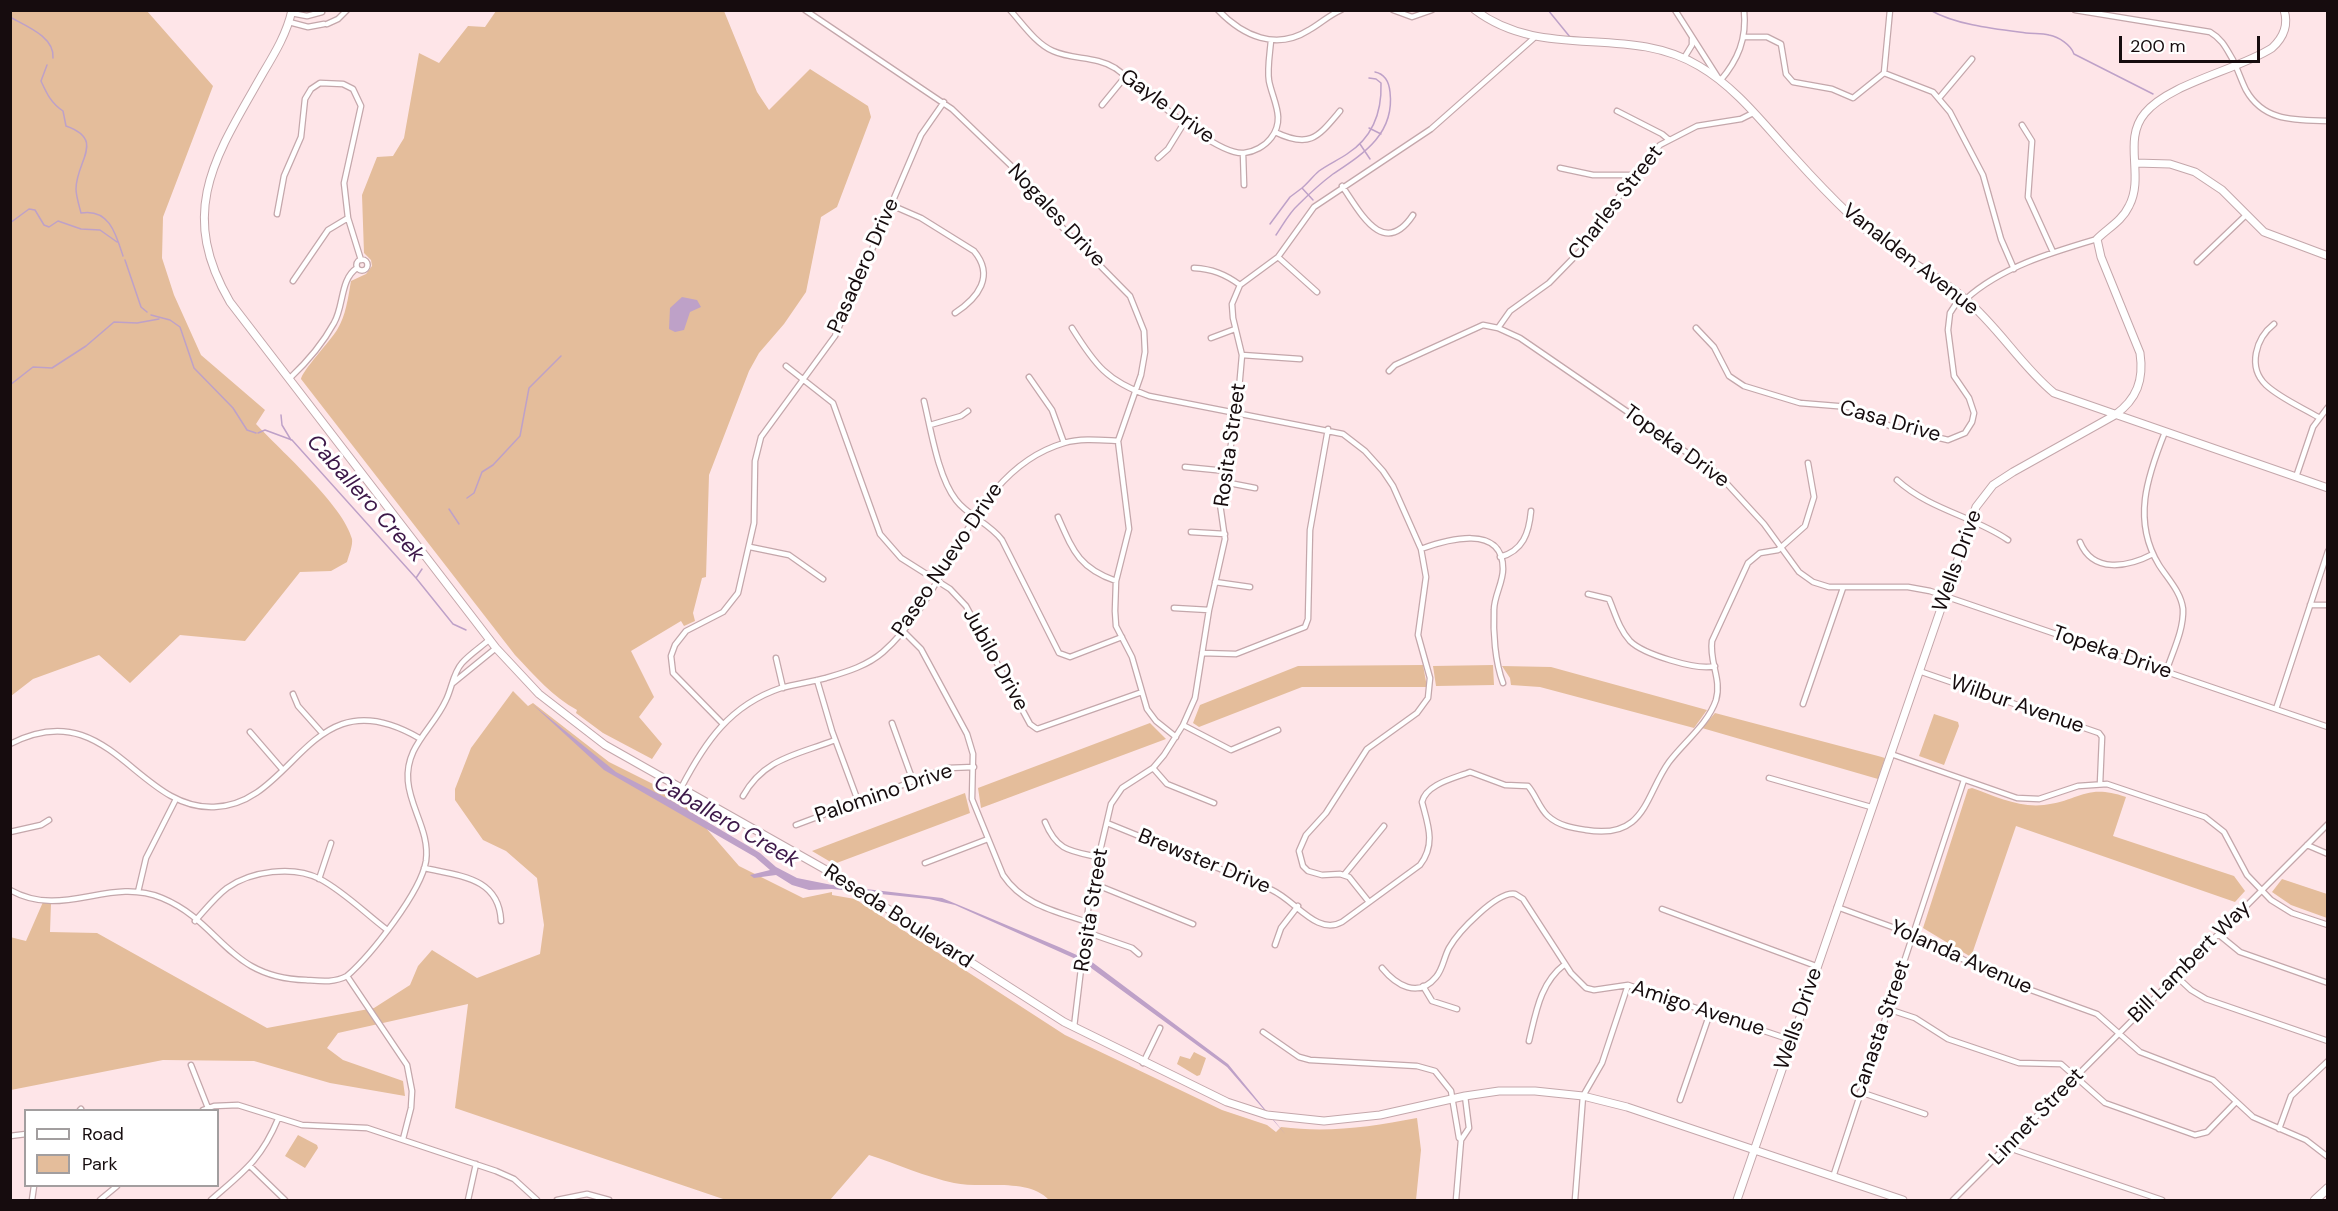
<!DOCTYPE html>
<html>
<head>
<meta charset="utf-8">
<style>
  body { margin:0 }
  #map { position:relative; width:2338px; height:1211px; overflow:hidden; background:#fee5e8; font-family:"DM Sans",sans-serif }
  canvas { display:block }
  .frame { position:absolute; inset:0; border:12px solid #160c0e; pointer-events:none }
  .legend { position:absolute; left:24px; top:1109px; width:195px; height:78px; box-sizing:border-box; background:#fff; border:2px solid #a29e9f; margin:0; padding:8px 10px; list-style:none; font-size:18px; color:#160c0e }
  .legend li { display:flex; align-items:center; gap:12px; height:30px }
  .legend b { width:30px; border:2px solid #a29e9f }
  .scale { position:absolute; left:2119px; top:36px; width:141px; height:27px; box-sizing:border-box; border:3px solid #160c0e; border-top:0; padding-left:8px; font-size:18px; line-height:21px; white-space:nowrap; color:#160c0e; -webkit-text-stroke:4px #fff; paint-order:stroke }
</style>
</head>
<body>
<div id="map">
<canvas width="2338" height="1211"></canvas>
<div class="frame"></div>
<ul class="legend">
<li><b style="height:8px;background:#fff"></b>Road</li>
<li><b style="height:16px;background:#e4bd9b"></b>Park</li>
</ul>
<div class="scale">200 m</div>
</div>
<script>
const ctx = document.querySelector('canvas').getContext('2d');
ctx.lineJoin = 'round';
function fill(path, color) { ctx.fillStyle = color; ctx.fill(path, 'evenodd'); }
function trace(path, color, width, dash) { ctx.strokeStyle = color; ctx.lineWidth = width; ctx.lineCap = dash ? 'butt' : 'round'; ctx.setLineDash(dash || []); ctx.stroke(path); }
function label(font, color, halo, rows, align = 'center') {
  ctx.font = font + ' "DM Sans",sans-serif'; ctx.lineWidth = 6; ctx.setLineDash([]); ctx.textBaseline = 'middle'; ctx.strokeStyle = halo; ctx.fillStyle = color; for (const [text, x, y, turn = 0] of rows) {
    ctx.save(); ctx.translate(x, y); ctx.rotate((+turn || 0) * Math.PI / 180); ctx.textAlign = isNaN(turn) ? turn : align; if (halo) ctx.strokeText(text, 0, 0); ctx.fillText(text, 0, 0); ctx.restore();
  }
}
fill(new Path2D(`
  M11,10L147,11L213,86L163,217L162,258L174,295L201,355L265,410L256,424C280,450 344,506 352,539C353,545 349,555 347,562L331,571L300,572L245,641L180,635L130,683L99,655L33,679L11,696Z
  M496,11H724L757,92L769,110L810,69L868,106L871,117L837,207L821,217L806,292L784,324L759,353L749,371L709,475L706,577L702,578L693,613L695,621L684,626L681,621L631,651L654,697L639,717L662,744L652,759L603,733L576,713L577,710C553,697 534,675 515,655L301,379C302,371 330,341 337,330C346,315 348,298 351,281L366,274L372,266L371,260L364,253L362,195L377,157L393,156L404,138L419,53L439,63L468,26L485,27Z
  M1423,665L1427,687H1302L1199,727L1193,723L1200,705L1298,666Z
  M1493,665L1494,685L1436,686L1433,666Z
  M1502,666L1551,667L1707,710L1694,728L1540,687L1511,685L1510,678Z
  M513,691L528,706L533,703L609,762L679,797L739,866L803,898L832,892V895L855,899L1065,1035L1222,1110L1267,1125L1276,1132L1281,1127C1328,1133 1370,1127 1417,1118L1421,1150L1416,1200H1049C1028,1177 982,1189 954,1183C926,1177 897,1164 869,1155L830,1200H726L455,1108L468,1004L338,1033L327,1048L343,1060L403,1081L405,1096L330,1083L254,1061L163,1060L11,1090L10,937L26,941L43,902L51,903L50,932L97,933L267,1028L374,1008L410,985L418,966L432,950L477,978L540,954L544,925L537,878L506,851L483,840L455,800V789L471,748Z
  M1715,713L1878,756L1885,758L1878,779L1702,728Z
  M1934,714L1958,722L1959,726L1944,765L1919,756Z
  M1150,723L1166,739L981,808L978,788Z
  M1972,788C1995,796 2019,808 2044,805C2079,801 2086,783 2126,797L2113,836L2234,876L2245,891L2235,902L2016,826L1971,957L1923,928L1968,789Z
  M965,793L970,813L834,864L812,851Z
  M2282,879L2327,894V918L2291,905L2272,892Z
  M1194,1052L1206,1058L1200,1075L1197,1076L1177,1064L1180,1056L1190,1059Z
  M298,1135L317,1145L318,1148L305,1168L285,1156Z`), '#e4bd9b');
fill(new Path2D(`
  M682,297L697,300L701,307L690,312L684,330L675,332L669,329L670,308Z
  M532,704L616,772L672,801L760,853L776,867L797,878L832,885L942,898L1059,947L1079,956L1078,960L955,905L929,899L832,889L809,890L792,885L776,875L754,878L750,875L770,870L755,857L604,770Z
  M1088,961L1092,962L1228,1064L1286,1135L1227,1067L1087,965Z`), '#bea1c8');
trace(new Path2D(`
  M1548,10L1570,37
  M1930,10C1956,25 1995,29 2026,33C2033,34 2042,33 2049,35C2059,37 2071,45 2074,54L2153,94
  M10,17C26,26 55,37 53,58
  M47,65L41,81C47,94 51,103 63,111L66,126C106,140 76,161 76,189C76,196 79,205 81,213C109,208 116,234 123,256
  M1369,128L1381,134
  M1360,144L1370,159
  M1313,200L1302,188C1308,183 1313,176 1319,171C1327,165 1338,160 1347,154C1372,138 1382,113 1381,83L1376,79L1369,78
  M10,223L29,209L35,210L44,225L49,227L58,221L81,229L100,230L117,242
  M1270,224L1290,197L1302,188
  M1276,235C1283,225 1289,213 1298,205C1309,194 1321,183 1333,174C1363,154 1395,134 1390,92C1389,82 1385,74 1375,72
  M125,260L141,307L147,312
  M151,315L170,320L180,327L194,368L233,408L247,430L256,433
  M10,385L33,367L52,368L86,346L114,322L137,323L159,319
  M281,415L282,425L291,440
  M258,433L265,430L292,440L416,578L453,624L466,630
  M467,498L474,493L482,472L493,465L520,436L529,388L561,356
  M449,509L459,524
  M416,578L422,569`), '#bea1c8', 1.5);
const street = new Path2D(`
  M805,10L952,109L1026,180L1056,221L1130,296L1144,331L1145,352L1141,375L1118,441L1129,529L1116,581L1115,611L1116,626L1132,657L1147,709L1156,721L1176,737
  M1010,10C1022,23 1036,44 1053,51C1073,60 1096,56 1115,68C1141,86 1214,156 1244,153C1254,152 1265,146 1271,138C1286,119 1273,101 1269,81C1267,69 1270,53 1271,40
  M1218,10C1243,36 1276,51 1309,30C1320,24 1329,15 1341,10
  M1393,10L1412,17L1432,10
  M1675,10L1717,76
  M2075,10L2210,32C2222,39 2226,48 2233,60C2238,70 2241,80 2246,90C2264,122 2295,120 2328,121
  M291,13L307,16L322,12
  M289,22L308,27L324,24
  M327,24L338,19L347,10
  M1744,37H1767L1781,44L1786,74L1793,82L1832,89L1853,98L1884,73
  M1684,58L1692,45V39
  M1884,73L1933,92L1950,112L1983,175L2001,239L2014,269
  M1884,73L1890,10
  M1720,81C1738,60 1747,39 1744,10
  M1940,97L1972,59
  M1102,105L1125,77
  M1617,111L1662,134L1668,139
  M2022,125L2032,141L2028,197L2053,252
  M1275,132C1310,149 1318,137 1340,111
  M1243,153L1244,185
  M1158,158L1168,149L1184,123
  M1560,168L1593,175H1635
  M1342,186C1359,210 1383,260 1413,215
  M891,205L921,218L974,251C995,276 978,298 955,313
  M277,214L284,176L301,137L305,99L311,89L320,83L343,84L353,89L361,106L344,183L348,218L361,260
  M1278,257L1317,292
  M356.5 265a5.5 5.5 0 1 1 11 0a5.5 5.5 0 1 1-11 0Z
  M2197,262L2245,216
  M1194,268C1212,269 1225,274 1240,285
  M293,281L328,230L348,218
  M1966,299C2001,267 2053,252 2097,239
  M2274,324C2256,338 2247,367 2266,385C2280,398 2301,407 2318,417
  M1072,328C1095,365 1107,381 1149,396L1343,434L1365,451L1383,471L1393,486L1421,549L1426,577L1418,635L1430,678L1428,698L1417,713L1367,749L1326,813L1306,835L1299,851L1303,866L1308,871L1322,875L1340,874L1349,877L1369,902
  M1498,328L1510,311L1549,283L1588,243L1622,192L1660,145L1697,126L1741,119L1753,113
  M1696,328L1714,347L1729,376L1744,386L1800,403L1849,407L1890,426L1948,440L1965,433L1972,422L1974,413L1969,398L1954,376L1948,330L1950,313L1961,296
  M1211,338L1235,329
  M1242,355L1300,359
  M786,366L833,403L880,534L901,558L950,589L966,606L1030,724L1037,729L1142,692
  M1389,371L1395,365L1483,325L1498,328L1520,338L1718,474L1764,524L1799,572L1813,582L1829,587H1908L1930,591L2328,727
  M1029,377L1052,410L1064,443
  M290,378C307,362 323,343 334,323C344,306 340,279 357,268
  M924,401C931,430 938,477 956,500C968,516 989,523 1002,540L1059,653L1070,657L1122,637
  M930,425L961,416L968,411
  M2165,432C2147,477 2132,521 2159,565C2168,579 2181,592 2183,609C2184,630 2172,653 2166,672
  M1185,467L1226,471
  M2296,477L2313,427L2328,407
  M1897,480C1930,510 1973,516 2008,540
  M1224,482L1255,488
  M1058,517C1073,551 1079,568 1116,581
  M1191,532L1225,534
  M2080,542C2093,574 2128,567 2153,554
  M750,547L789,555L823,579
  M1421,549C1446,540 1503,523 1503,569C1503,583 1494,596 1494,610C1493,632 1495,662 1503,683
  M1500,557C1523,551 1529,533 1531,511
  M1215,582L1250,587
  M1588,594L1609,599C1615,613 1619,629 1630,641C1643,654 1697,671 1715,666
  M2310,605H2328
  M1174,608L1209,610
  M904,632L921,649L967,734L973,754L972,799L1003,875C1023,905 1055,911 1087,922
  M1202,653L1236,654L1305,627L1308,619L1310,530L1328,429
  M776,658L783,688
  M1919,671L2099,733L2102,737L2100,784
  M817,680L832,731L858,801
  M453,683L496,648
  M293,694L298,706L323,734
  M1803,704L1843,588
  M2276,709L2328,551
  M722,723L673,673L671,656L675,645L686,631L723,612L738,593L754,523L755,461L761,437L835,336L921,135L944,102
  M892,723L913,781
  M1183,725L1231,750L1278,730
  M250,732L282,769
  M10,744C109,693 136,810 214,807C296,805 309,674 419,738
  M1891,754L2017,798L2039,799L2078,786L2107,784L2205,817L2224,832L2247,875L2271,900L2292,913L2328,925
  M1153,768L1167,784L1214,803
  M1769,778L1871,807
  M681,788C705,742 730,705 781,688C796,684 811,682 826,678C846,672 867,666 883,652C952,592 969,471 1064,443C1081,438 1100,440 1118,441
  M743,796C764,758 797,755 835,740
  M1045,822C1057,851 1070,851 1098,857
  M1107,823L1272,890C1296,901 1317,936 1342,922L1420,865C1436,844 1428,825 1422,802C1426,784 1455,778 1470,772L1505,785L1528,786C1536,795 1539,808 1548,816C1559,826 1573,828 1586,830C1646,840 1645,795 1669,762C1684,742 1708,724 1716,700C1722,679 1709,662 1712,641L1748,563L1760,553L1778,550L1805,526L1814,497L1808,463
  M796,825L948,768L974,767
  M10,832L41,825L49,820
  M2307,845L2328,854
  M925,863L988,839
  M424,868C459,876 499,877 501,921
  M1344,875L1384,826
  M319,879L331,843
  M1092,883L1193,924
  M10,890C64,920 108,876 162,898C222,923 227,978 306,980C320,981 334,983 347,976C371,955 421,892 426,861C430,832 410,808 408,781C405,746 433,729 446,700C452,688 453,673 462,663C470,654 481,647 490,639
  M138,892L146,858L176,799
  M1837,907L1928,940L1995,977L2097,1014L2140,1052L2213,1080L2253,1117L2306,1140L2328,1157
  M1662,909L1816,966
  M195,921C205,910 215,897 227,888C251,871 293,865 320,879C343,891 365,913 386,929
  M1086,932L1132,948L1139,954
  M2218,934L2240,952L2328,983
  M1275,945L1281,928L1298,906
  M1382,968C1396,985 1418,999 1436,977C1443,969 1444,957 1449,948C1458,932 1497,891 1515,894L1523,899L1571,973L1586,988L1594,990L1628,985L1791,1040
  M347,976L407,1065L412,1091L411,1108L403,1139
  M2176,976L2191,990L2206,999L2328,1041
  M1423,986L1432,1001L1457,1009
  M1888,1009L1915,1018L1948,1039L2019,1063L2061,1064L2105,1103L2195,1135L2207,1132L2236,1102
  M1074,1027L1090,894L1111,804L1122,788L1153,768L1164,755L1183,725L1195,698L1209,610L1225,539L1220,504L1237,412L1242,355L1233,318L1232,304L1240,285L1278,257L1314,207L1431,129L1534,38
  M1263,1032L1299,1057L1310,1060L1417,1066L1435,1071L1451,1091L1459,1138L1461,1140L1456,1200
  M1529,1041C1536,1012 1540,983 1565,964
  M1143,1063L1160,1028
  M191,1065L208,1108
  M1860,1092L1925,1114
  M1680,1100L1710,1013
  M80,1110L81,1109
  M203,1110L214,1106L238,1105L302,1125L367,1128L496,1171L514,1179L537,1200
  M2279,1129L2291,1096L2328,1061
  M10,1136L26,1134
  M1461,1140L1469,1128L1465,1096
  M2009,1146L2015,1150L2162,1200
  M250,1166L285,1200
  M1833,1177L1964,780
  M32,1200L34,1186
  M100,1200L117,1186
  M211,1200C243,1172 261,1160 278,1119
  M468,1200L476,1164
  M557,1200L587,1194L609,1200
  M1575,1200L1583,1096L1602,1063L1628,985
  M1953,1200L2328,824`);
const secondary = new Path2D(`
  M292,10C287,33 275,53 263,73C217,154 176,210 230,302L496,648L539,694L605,745L835,875L1064,1022L1227,1102L1267,1115L1324,1121L1380,1115L1465,1096L1499,1091H1535L1583,1096L1627,1107L1903,1200
  M1475,10C1544,62 1627,23 1699,66C1737,88 1765,126 1794,157C1812,177 1831,197 1851,216C1884,249 1928,268 1964,298C1998,326 2021,366 2054,393L2328,488
  M2136,163L2170,164L2195,172L2222,190L2264,232L2328,256
  M1737,1200L1976,507L1993,485L2013,472L2115,415C2137,399 2144,380 2140,353L2101,257L2097,239C2108,228 2122,221 2129,206C2145,176 2122,140 2145,113C2170,83 2238,70 2272,48C2283,38 2289,26 2284,10`);
const primary = new Path2D(`
  M2315,1200L2328,1188`);
trace(street, '#c4a7ab', 7);
trace(secondary, '#c4a7ab', 9);
trace(primary, '#c4a7ab', 10);
trace(street, '#fff', 4.5);
trace(secondary, '#fff', 7);
trace(primary, '#fff', 8);
label('21px', '#160c0e', '#fff', [
  ["Gayle Drive",1167,107,36],
  ["Charles Street",1616,203,-52],
  ["Nogales Drive",1056,216,47],
  ["Vanalden Avenue",1910,260,38],
  ["Pasadero Drive",864,266,-66],
  ["Casa Drive",1890,422,16],
  ["Rosita Street",1231,445,-82],
  ["Topeka Drive",1676,447,36],
  ["Paseo Nuevo Drive",948,560,-56],
  ["Wells Drive",1958,561,-70],
  ["Topeka Drive",2112,653,19],
  ["Jubilo Drive",995,660,61],
  ["Wilbur Avenue",2017,705,19],
  ["Palomino Drive",884,794,-19],
  ["Brewster Drive",1204,862,22],
  ["Rosita Street",1092,910,-81],
  ["Reseda Boulevard",898,917,33],
  ["Yolanda Avenue",1961,958,24],
  ["Bill Lambert Way",2190,962,-45],
  ["Amigo Avenue",1698,1009,18],
  ["Wells Drive",1799,1019,-71],
  ["Canasta Street",1881,1030,-71],
  ["Linnet Street",2037,1117,-46]
]);
label('italic 22px', '#3c1748', '#fff', [
  ["Caballero Creek",365,499,48],
  ["Caballero Creek",726,822,30]
]);
</script>
</body>
</html>
